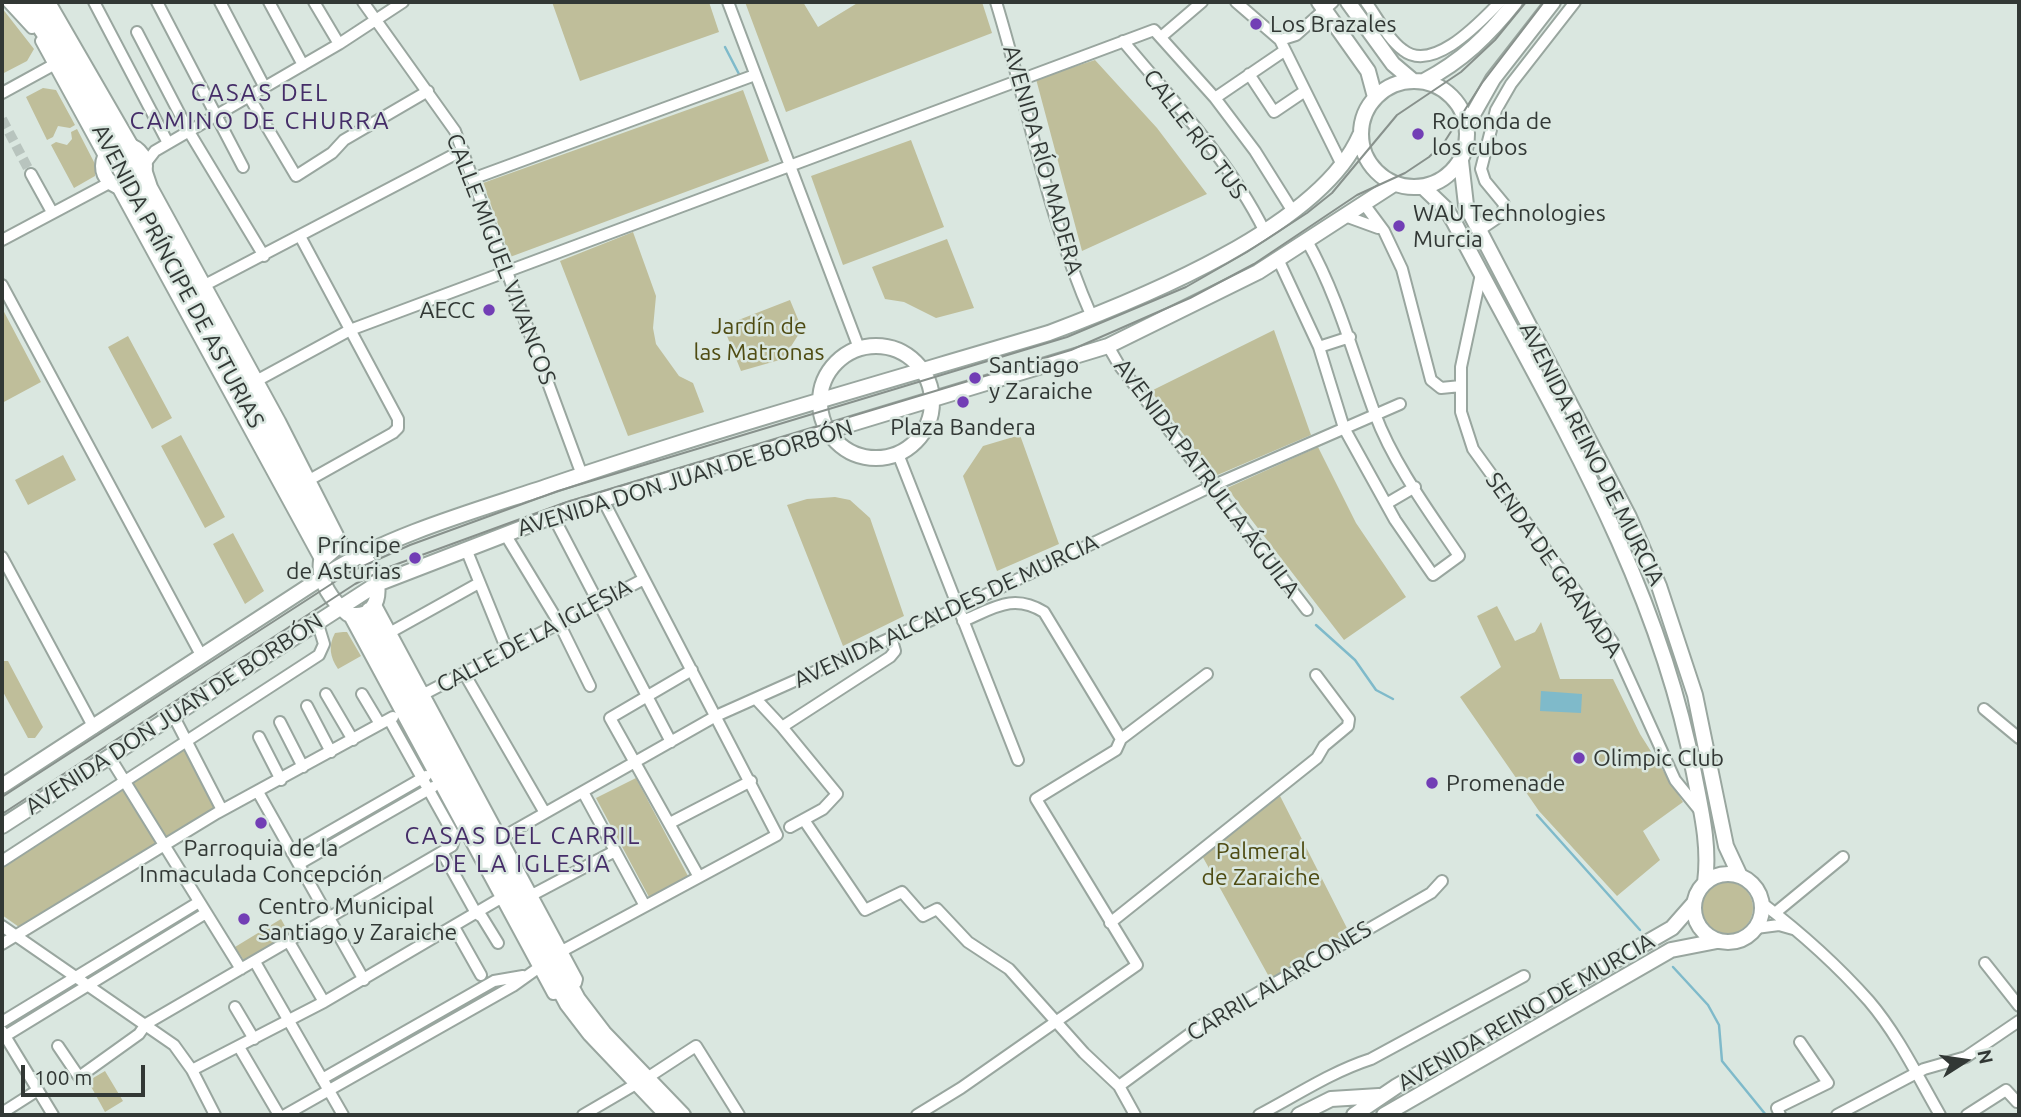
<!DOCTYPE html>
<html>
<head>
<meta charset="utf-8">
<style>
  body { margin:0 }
  #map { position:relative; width:2021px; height:1117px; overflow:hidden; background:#dae7e0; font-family:Ubuntu,sans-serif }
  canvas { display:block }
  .frame { position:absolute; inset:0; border:4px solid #323835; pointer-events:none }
  .north { position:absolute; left:1930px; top:1026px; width:70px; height:70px; -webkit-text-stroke:5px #dae7e0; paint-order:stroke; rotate:78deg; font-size:19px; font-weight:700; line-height:28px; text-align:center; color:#323835 }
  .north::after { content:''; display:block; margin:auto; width:24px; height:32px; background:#323835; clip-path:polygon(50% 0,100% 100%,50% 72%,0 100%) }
  .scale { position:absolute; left:21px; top:1065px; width:124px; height:32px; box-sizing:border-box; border:4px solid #323835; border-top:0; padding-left:9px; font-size:21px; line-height:24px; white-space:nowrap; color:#323835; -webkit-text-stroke:5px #dae7e0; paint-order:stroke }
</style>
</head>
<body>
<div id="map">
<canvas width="2021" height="1117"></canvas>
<div class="frame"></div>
<div class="north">N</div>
<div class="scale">100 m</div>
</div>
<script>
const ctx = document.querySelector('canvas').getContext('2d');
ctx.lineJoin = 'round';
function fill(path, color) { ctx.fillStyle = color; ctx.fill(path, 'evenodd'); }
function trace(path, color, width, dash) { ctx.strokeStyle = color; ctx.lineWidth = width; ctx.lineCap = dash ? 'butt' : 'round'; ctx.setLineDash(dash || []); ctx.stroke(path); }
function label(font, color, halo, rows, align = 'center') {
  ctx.font = font + ' Ubuntu,sans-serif'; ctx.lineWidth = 5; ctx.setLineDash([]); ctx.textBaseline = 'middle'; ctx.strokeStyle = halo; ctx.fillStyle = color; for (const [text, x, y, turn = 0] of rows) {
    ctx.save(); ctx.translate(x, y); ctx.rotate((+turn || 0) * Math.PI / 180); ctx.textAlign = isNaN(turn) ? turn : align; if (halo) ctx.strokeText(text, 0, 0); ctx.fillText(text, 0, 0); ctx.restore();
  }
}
fill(new Path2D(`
  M552,2H709L719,32L580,81Z
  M745,2H803L818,27L859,2H982L992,33L786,112Z
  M2,8L34,49L27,61L2,74L4,61Z
  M1095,60L1157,128L1207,194L1082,251L1036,79Z
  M43,88L56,90L75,125L70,128L58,126L53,137L47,140L26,97Z
  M743,90L769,161L510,257L483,183Z
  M77,129L95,164V176L74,188L51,145L56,142L67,145L72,139L71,132Z
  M911,140L944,227L843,265L811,176Z
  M633,232L656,296L653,328L656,344L679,376L693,383L704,412L628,436L560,261Z
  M947,239L974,308L936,318L904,302L885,299L872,267Z
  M790,300L802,329L783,359L741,371L723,326Z
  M2,308L41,382L2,403Z
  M1274,330L1311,435L1215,476L1151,391Z
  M128,336L172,418L152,429L108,347Z
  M181,435L225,517L205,528L161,446Z
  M1020,435L1059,544L997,571L963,476L983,446Z
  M1318,447L1356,523L1406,597L1344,640L1227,488Z
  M63,455L76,480L28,505L15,480Z
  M835,497L850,500L870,518L904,616L843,646L787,505L807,499Z
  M233,533L264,591L245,604L213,544Z
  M1497,606L1515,641L1535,632L1541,622L1560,679H1613L1640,734L1683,802L1643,831L1660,860L1617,896L1539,811L1460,697L1501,667L1477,616Z
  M343,632H347L361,656L338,669C330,657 328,646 335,633Z
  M2,661H8L43,727L35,738H28L2,690Z
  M186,747L215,808L167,837L131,783Z
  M636,778L688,876L649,897L596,798Z
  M123,788L159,844L19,927L2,915V867Z
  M1277,790L1352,938L1273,984L1200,852Z
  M1701 908a26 26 0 1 1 52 0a26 26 0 1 1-52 0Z
  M281,919L290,935L245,962L235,947Z
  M105,1071L123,1101L105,1112L88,1081Z`), '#bfbe9a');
fill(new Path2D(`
  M1541,691L1582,694L1581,713L1540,711Z`), '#7fbaca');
trace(new Path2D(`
  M725,47L741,78
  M1316,625L1355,660L1376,690L1393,699
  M1537,815L1640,930
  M1673,967L1708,1005L1719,1025L1722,1061L1766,1115`), '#7fbaca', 2.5);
trace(new Path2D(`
  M2,119L31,174`), '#b8c4be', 10, [10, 5]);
const minor = new Path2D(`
  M8,2L32,28
  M50,2L135,149
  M94,2L168,143
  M157,2L243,167
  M220,2L264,86
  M269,2L303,65
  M314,2L339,44
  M363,2L455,131L582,475
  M728,2L859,348
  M996,2C1028,106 1047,216 1092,317
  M1236,2L1280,40L1296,35L1333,2
  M1366,2C1377,17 1388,39 1403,50C1433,74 1481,21 1500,2
  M137,32L188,130L264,256
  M1161,37L1202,2
  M1280,40L1342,165
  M41,41L105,158
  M1123,41C1173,101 1229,160 1264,230
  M1249,74L1274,112L1305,91
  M2,93L55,64
  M248,95L296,176L332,153L344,140L428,91
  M1215,98L1284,51
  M145,164L155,151L339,44L403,2
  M145,166L152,187L280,421L344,547
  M31,174L52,212
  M472,179L755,75
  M116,185L321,561
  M1364,204L1384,231L1402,269L1431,380L1441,388L1461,386
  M1345,216L1378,228
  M1478,231L1503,214L1504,204L1485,181L1481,169L1496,110L1511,84L1575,2
  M301,238L398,419V428L393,433L311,479
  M2,240L111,182
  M1278,259L1319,347L1344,428L1395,520L1433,575L1459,556C1430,513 1393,463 1375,414C1353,355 1338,296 1307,241
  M1481,274L1461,367V412L1473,449L1612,641L1675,780L1701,812
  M2,285L201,655
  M205,285L463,150
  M1108,346L1119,365L1307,610
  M1319,347L1350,337
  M258,380L350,330L1154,30L1215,98L1255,151L1292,210
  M898,454L1018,760
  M1386,504L1415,487
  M553,516L671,742
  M505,534L559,623L590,686
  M466,549L507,650
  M2,557L94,728
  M348,614L553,994L562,993L576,983L577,979L375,603
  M391,632L479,583
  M692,670L610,718L699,877
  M464,673L545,813
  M326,694L353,740
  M362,694L380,724
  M424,694L644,579
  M756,699L782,727
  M307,706L331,752
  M1984,709L2019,738
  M173,715L222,810
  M280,722L303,767
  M259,737L281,780
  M1121,739L1207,674
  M109,756L241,969
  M258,792L364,980
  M583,792L645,906
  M804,820L865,910L902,892L923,916L937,909L968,942L1009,969L1084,1053L1119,1086L1135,1115
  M670,823L751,781
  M790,827L823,809L837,794L782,727L890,657L895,651L891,637
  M501,838L716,716L958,608L1212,486L1400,404
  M442,852L476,913L482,917L498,943
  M292,853L426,776
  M2,861L319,655L324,644L317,621
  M299,864L433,787
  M532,895L615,851
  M1762,903C1800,932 1837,965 1869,1001C1898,1035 1918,1077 1940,1115
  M1775,913L1843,857
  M1110,923L1317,758L1324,746L1348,726L1349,719L1316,675
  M2,926L174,1045L192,1070L215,1115
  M454,927L481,975
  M1756,928L1779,925L1793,929
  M289,942L324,1002
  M2,944L217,813L393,717
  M255,962L343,1115
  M1985,963L2019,1006
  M235,1007L254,1039
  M2,1022L199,902
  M2,1031L53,1115
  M2,1038L206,913
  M58,1046L79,1077L139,1034L146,1024L452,846L455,837L389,719
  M239,1047L279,1115
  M192,1070L324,1002L501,898
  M647,1078L696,1046L739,1115
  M322,1079L494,981L523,976
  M1119,1086L1202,1025L1431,893L1442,881
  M2,1113L38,1090
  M285,1115L513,986L562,951L777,835L603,500
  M583,1115L636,1084
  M917,1115L961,1088L1137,965L1036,799L1116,750L1121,739L1044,612C1013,593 994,608 963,621
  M1259,1115C1297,1095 1331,1072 1371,1059L1524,976
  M1780,1115L1777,1108L1828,1083L1800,1042
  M1837,1115L1924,1069L1966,1057L2019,1021
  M1967,1115L2006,1090L2017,1102`);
const major = new Path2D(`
  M23,2L63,63L326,554
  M38,2L68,47L331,536L344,547
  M1319,2L1368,71L1375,97
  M1348,2L1393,64L1412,80
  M1361 134a53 53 0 1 1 106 0a53 53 0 1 1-106 0Z
  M1424,81C1462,61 1488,36 1515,2
  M1467,125L1493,79L1553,2
  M103 166a21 21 0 1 1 42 0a21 21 0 1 1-42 0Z
  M1461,161L1466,205L1629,517L1659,586L1695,695L1726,846L1740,876
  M1424,188L1446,209L1454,222C1547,401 1656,572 1694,773C1701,810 1710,845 1705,883
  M820 402a56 56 0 1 1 112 0a56 56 0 1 1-112 0Z
  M337,547C383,545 394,625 348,614C332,601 318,582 321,561Z
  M369,610L578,999L604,1033L683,1115
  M360,615L567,1004L590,1034L667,1115
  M2,786L329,573C392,534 475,511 546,487C712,430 881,383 1049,333C1140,299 1320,227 1360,135
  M2,826L377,584L574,508L1108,346L1258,272L1394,184
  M1694 908a34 34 0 1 1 68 0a34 34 0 1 1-68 0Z
  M1299,1115L1331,1099L1379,1096
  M1354,1115L1397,1086L1672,928L1694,903
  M1384,1115L1671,950L1717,941`);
trace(minor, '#99a69f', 14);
trace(major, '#99a69f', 18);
trace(minor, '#fff', 10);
trace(major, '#fff', 14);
trace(new Path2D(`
  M2,797L350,572L410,545L558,491L1067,337L1186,287L1247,252L1307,213L1332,193L1397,115L1461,72L1495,40L1526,2
  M2,814L355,584L389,567L564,503L1071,350L1190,298L1254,264L1357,195L1405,173L1429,157L1445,141L1482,83L1544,2`), '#88918c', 2);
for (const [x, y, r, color] of [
  [1256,24,7,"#723eb5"],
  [1418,134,7,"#723eb5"],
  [1399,226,7,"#723eb5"],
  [489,310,7,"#723eb5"],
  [975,378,7,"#723eb5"],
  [963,402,7,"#723eb5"],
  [415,558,7,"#723eb5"],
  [1579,758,7,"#723eb5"],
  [1432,783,7,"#723eb5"],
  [261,823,7,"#723eb5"],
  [244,919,7,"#723eb5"]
]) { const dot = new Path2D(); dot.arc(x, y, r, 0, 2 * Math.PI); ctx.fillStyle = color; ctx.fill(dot); trace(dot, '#dae7e0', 2.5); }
label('23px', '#323835', '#dae7e0', [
  ["Los Brazales",1270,24],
  ["Rotonda de",1432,121],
  ["los cubos",1432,147],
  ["WAU Technologies",1413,213],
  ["Murcia",1413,239],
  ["AECC",475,310,"right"],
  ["Santiago",989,365],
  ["y Zaraiche",989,391],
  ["Plaza Bandera",963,427,"center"],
  ["Príncipe",401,545,"right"],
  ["de Asturias",401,571,"right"],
  ["Olimpic Club",1593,758],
  ["Promenade",1446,783],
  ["Parroquia de la",261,848,"center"],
  ["Inmaculada Concepción",261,874,"center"],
  ["Centro Municipal",258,906],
  ["Santiago y Zaraiche",258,932]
], 'left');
label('23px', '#323835', '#dae7e0', [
  ["CALLE RÍO TUS",1195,134,53],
  ["AVENIDA RÍO MADERA",1043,160,74],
  ["CALLE MIGUEL VIVANCOS",501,259,69],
  ["AVENIDA PRÍNCIPE DE ASTURIAS",178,276,62],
  ["AVENIDA REINO DE MURCIA",1592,454,63],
  ["AVENIDA DON JUAN DE BORBÓN",685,478,-17],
  ["AVENIDA PATRULLA ÁGUILA",1207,478,53],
  ["SENDA DE GRANADA",1554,565,55],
  ["AVENIDA ALCALDES DE MURCIA",946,611,-25],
  ["CALLE DE LA IGLESIA",534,636,-28],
  ["AVENIDA DON JUAN DE BORBÓN",174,714,-33],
  ["CARRIL ALARCONES",1279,981,-31],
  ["AVENIDA REINO DE MURCIA",1526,1012,-30]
]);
label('23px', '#4e4b12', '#dae7e0', [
  ["Jardín de",759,326],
  ["las Matronas",759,352],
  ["Palmeral",1261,851],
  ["de Zaraiche",1261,877]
]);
ctx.letterSpacing = '2px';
label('24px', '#452d68', '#dae7e0', [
  ["CASAS DEL",260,93],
  ["CAMINO DE CHURRA",260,121],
  ["CASAS DEL CARRIL",523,836],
  ["DE LA IGLESIA",523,864]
]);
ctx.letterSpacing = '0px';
</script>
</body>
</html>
